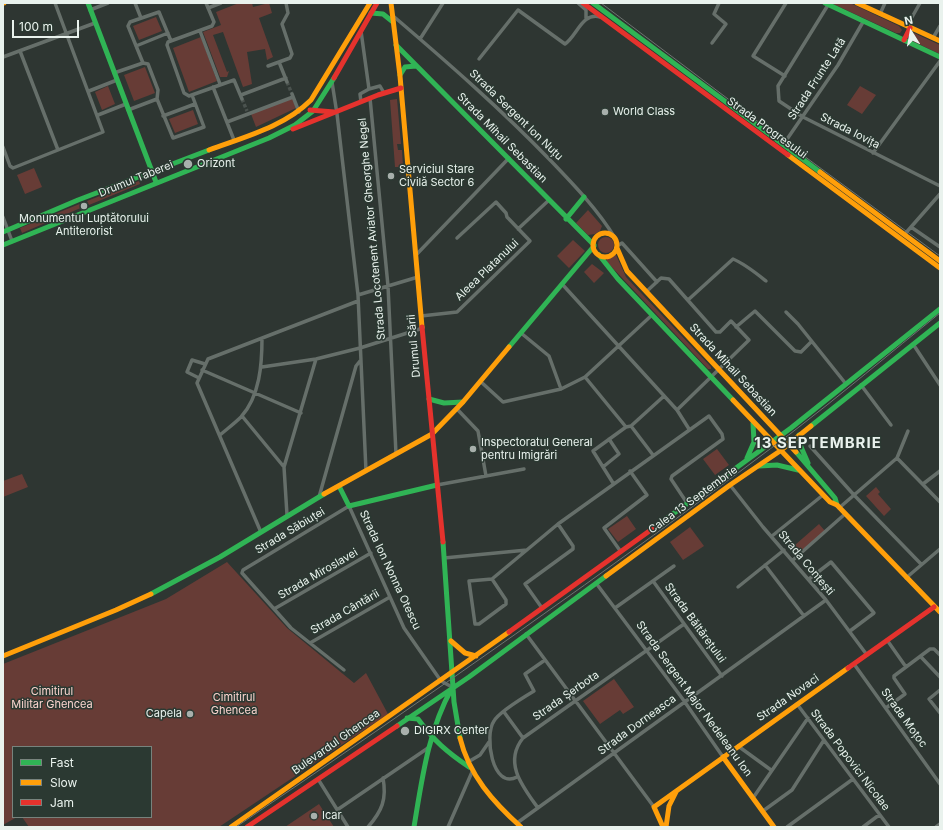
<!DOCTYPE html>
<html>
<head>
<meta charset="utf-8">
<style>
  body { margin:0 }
  #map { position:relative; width:943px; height:830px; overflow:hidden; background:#2e3632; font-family:Inter,sans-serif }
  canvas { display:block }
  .frame { position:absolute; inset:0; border:4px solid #e9f2ed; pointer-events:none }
  .legend { position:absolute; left:12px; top:746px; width:140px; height:72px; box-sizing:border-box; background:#2b3932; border:1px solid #77837d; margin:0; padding:5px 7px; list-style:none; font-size:12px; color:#e9f2ed }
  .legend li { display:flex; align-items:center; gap:8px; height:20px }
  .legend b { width:20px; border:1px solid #77837d }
  .north { position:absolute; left:891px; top:12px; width:40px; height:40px; -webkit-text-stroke:3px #2b3932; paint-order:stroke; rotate:349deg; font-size:11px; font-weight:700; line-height:16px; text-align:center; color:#e9f2ed }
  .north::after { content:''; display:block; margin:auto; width:14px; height:18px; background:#e9f2ed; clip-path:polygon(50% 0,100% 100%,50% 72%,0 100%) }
  .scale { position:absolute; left:12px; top:20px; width:67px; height:18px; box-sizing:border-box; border:2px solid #e9f2ed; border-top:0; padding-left:5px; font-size:12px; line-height:14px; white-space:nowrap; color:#e9f2ed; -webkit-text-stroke:3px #2b3932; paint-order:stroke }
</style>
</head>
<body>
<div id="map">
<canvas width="943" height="830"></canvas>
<div class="frame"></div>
<ul class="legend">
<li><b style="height:5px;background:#30b455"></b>Fast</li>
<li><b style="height:5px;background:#ff9f0a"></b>Slow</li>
<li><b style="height:5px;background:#e5322d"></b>Jam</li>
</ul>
<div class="north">N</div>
<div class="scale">100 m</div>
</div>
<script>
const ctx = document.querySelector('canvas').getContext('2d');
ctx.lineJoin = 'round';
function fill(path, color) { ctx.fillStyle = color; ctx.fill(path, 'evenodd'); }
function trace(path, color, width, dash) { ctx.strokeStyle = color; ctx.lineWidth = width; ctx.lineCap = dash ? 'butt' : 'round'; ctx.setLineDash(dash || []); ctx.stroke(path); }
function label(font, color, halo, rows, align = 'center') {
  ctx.font = font + ' Inter,sans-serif'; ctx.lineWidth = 3; ctx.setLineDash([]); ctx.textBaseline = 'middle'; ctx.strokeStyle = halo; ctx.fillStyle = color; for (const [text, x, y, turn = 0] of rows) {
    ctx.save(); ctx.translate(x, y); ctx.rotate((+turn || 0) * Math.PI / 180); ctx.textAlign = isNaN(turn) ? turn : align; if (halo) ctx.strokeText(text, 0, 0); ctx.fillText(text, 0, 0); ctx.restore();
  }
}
fill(new Path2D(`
  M239,3H252L253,7L269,3L272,13L259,18L273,57L267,60L265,49L247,52L252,84L243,87L223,32L213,35L227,72L229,71L227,77H220L203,32L221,25L216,12Z
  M831,3H850L899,26L902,30L900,33H896Z
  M156,17L162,31L139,40L133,26Z
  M914,33L940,45V54L910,40Z
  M201,37L217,81L189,92L173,48Z
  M145,67L155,93L134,101L124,75Z
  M108,86L115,104L102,110L95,92Z
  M860,86L876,95L862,114L847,105Z
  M292,98L296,108L256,127L251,114Z
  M397,99L401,144H397L398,150H402L403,167H395L390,100Z
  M193,110L198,124L175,133L169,119Z
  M34,168L42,187L25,194L17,175Z
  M139,181L140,184L89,205L87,201Z
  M82,203L83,207L22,233L20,228Z
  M588,210L602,226L600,231L595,234L588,235L576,223Z
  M598 245a8 8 0 1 1 16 0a8 8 0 1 1-16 0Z
  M573,240L585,251L569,268L557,256Z
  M616,255L626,277L711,367V369H708L607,262V259Z
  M592,264L604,273L594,283L584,272Z
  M717,449L729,465L715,475L703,459Z
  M22,474L28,487L3,497V481Z
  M876,487L880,492L878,494L891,509L884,516L866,496Z
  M627,516L636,529L618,542L608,529Z
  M819,524L825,531L798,554L781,534L784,531L795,545Z
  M690,527L704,546L683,560L670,542Z
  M227,562L287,628L354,683L366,673L388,714L219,827H29L22,817H151V747H13V817H17L3,825V664L166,599Z
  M614,679L634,707L623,714L620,710L600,724L583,701Z
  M319,804L334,827H285Z`), '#673c36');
trace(new Path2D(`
  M287,82L292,94
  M242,99L247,111`), '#4a524e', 3.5, [3.5, 2]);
trace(new Path2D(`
  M135,3L141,18
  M206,3L214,22L212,26L168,42L167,45L184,93L189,96L234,80L242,99
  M578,3L586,10V18
  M828,5L778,86L779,101L803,117L940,186
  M208,8L221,3
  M90,10L108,3
  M880,14L885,3
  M392,15C447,62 501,109 551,161C574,185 598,210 615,238
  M907,26L920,3
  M200,31L220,84
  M361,31L369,89
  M933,38L940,26
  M420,39L443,3
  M712,43L726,24L714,14L719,3
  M136,46L168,33
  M20,51L58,150
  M3,57L95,23
  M479,59L518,10L565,44C577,36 582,12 600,17
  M279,62L287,82
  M143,63L128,26L130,22L159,12L171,41
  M268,66L290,58L292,54L282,24L288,13L286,3
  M114,73L143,63L148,64L158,90L157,99L173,138L204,127L192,95
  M785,76L753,56L786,3
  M332,82L337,114L358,295L366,471
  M213,87L234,140
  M89,91L117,80
  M292,94L299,112
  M241,95L286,78
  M370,98L388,286L396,454
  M361,102L360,94L369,89L380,86L384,93
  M128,110L157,99
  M98,115L126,104
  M163,116L195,104
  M227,122L293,97
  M783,145L838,65L863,22
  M3,147L10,166L13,168L103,132L55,3
  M873,153L940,61
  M3,217L12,241
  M911,227L940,247
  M518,229L549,200
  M904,235L940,194
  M617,246L622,243L657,282
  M416,255L509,158
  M562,284L677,410L689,429
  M646,292L661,278L669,279L716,332H720L731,321L749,340L677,410
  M358,295L418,277
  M688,300L733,259C745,264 756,273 766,281
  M786,312L798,324L846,384
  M421,316L457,312L530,241L507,217L506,213L496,202L457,238
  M736,327L755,311L795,351L801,352L811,342
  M521,333L549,356L561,389
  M913,344L940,385
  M262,367L316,359L360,348L423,328
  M202,370L301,413
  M585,377L626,427
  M199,378L187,372L192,360L205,364
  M480,381L503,402L561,389L585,377L652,315
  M861,385L891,425
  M457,409L478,431L486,476
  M242,416L284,467
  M631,426L664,396
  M631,426L653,455
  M220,435C227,429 235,423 241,417C260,396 262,364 262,338
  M810,446L854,495L921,564
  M897,458L940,502
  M603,467L619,454L609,439
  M613,483L593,451L626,427L631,426
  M923,484L940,471
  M437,485L524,469
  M730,485L763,527L826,600L867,655
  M319,497L356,366L360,361
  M839,508L897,458L908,431
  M287,515L284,467L316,359
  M260,530L197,383L208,359L358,301
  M772,536L823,495
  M621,552L604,528L647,495L630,471
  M444,558L527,550
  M793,560L845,514
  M765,565L804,616
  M906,578L940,549
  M492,579L506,600V604L479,624H475L469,581L492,579L558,524L709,416L722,434L723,439L672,476L671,479L687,503
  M809,579L831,562L874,613L850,631
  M653,581L722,676
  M596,583L682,698L723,757
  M738,587L784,550
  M542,608L525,584L573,549V546L558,524
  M615,608L674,566
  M274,609L371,553
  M526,634L654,807
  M887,640L906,667
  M310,643L390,597
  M921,657L940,677
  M854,664L940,784
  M344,670L291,628L242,573L243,570L349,506L404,628L441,681L452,687
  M940,690L929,699L940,713
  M797,704L889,827
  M886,708L905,694L894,678V676L930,649H934L940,655
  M504,712L523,738
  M738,746L771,770
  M468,762L480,755L489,742
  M517,777C492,790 484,735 494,721C499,712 524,697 534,691L525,674L545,660
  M318,779L348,827
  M753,798L808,718
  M538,808C523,787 503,763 523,738L684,624
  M337,810L428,748
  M763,811L792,790L824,740
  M517,823L826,600
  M368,827C382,811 387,799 383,778
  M448,827L472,772
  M787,827L853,779
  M863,827L879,815
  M936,827L940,824`), '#666f6a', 3.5);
trace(new Path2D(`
  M88,3L156,182
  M593,3L820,172
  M825,3L940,57
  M371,13L383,14L393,22
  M396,45L594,245
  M400,75L405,67L416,66
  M566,219L584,197
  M3,232L78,200L209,150
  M3,245L269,138L295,125L313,111L334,78
  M599,255L618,279L733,400
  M509,347L594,246
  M429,399L444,403L463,402
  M811,426L940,323
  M799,435L801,447L808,463
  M796,452L835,498L837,505
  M747,458L754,442L753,423
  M759,466L777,465L798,470
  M339,486L349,506L437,485
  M666,519L791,428L940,309
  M443,542L454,702L460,738
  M151,594L220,557L324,494
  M407,718L418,719C434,741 447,752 469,767
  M397,726L469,677L606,576
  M414,827C422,779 428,731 452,688`), '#30b455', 5);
trace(new Path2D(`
  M3,3H4
  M391,3L400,76L422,327
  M857,3L940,41
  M209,150C244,137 284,127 311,100L370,3
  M788,155L940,268
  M820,172L940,261
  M593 245a12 12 0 1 1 24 0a12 12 0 1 1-24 0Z
  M617,248L627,271L796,452
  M733,400L830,502L837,505L940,612
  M324,494L432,434L463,402L509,347
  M606,576L730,485L780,451L811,426
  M451,641L465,653L476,656
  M3,656L116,610L151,594
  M460,738C469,775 493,802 521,827
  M723,757L774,827
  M231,827L509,632
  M663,827L654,807L848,668
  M666,827L669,806L676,792`), '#ff9f0a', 5);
trace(new Path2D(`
  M583,3L788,155
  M904,40L910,28
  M334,78L377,3
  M310,110L334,112
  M293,129L378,95L401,88
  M422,327L443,542
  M509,632L666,519
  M848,668L934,607
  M247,827L397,726`), '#e5322d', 5);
trace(new Path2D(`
  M601,3L785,142L940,256
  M236,827C423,700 609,571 790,434C841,395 890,353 940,313`), '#6d7370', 1);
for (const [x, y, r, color] of [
  [605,112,4,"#a8b0ac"],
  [188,164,5,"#a8b0ac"],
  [391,176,4,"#a8b0ac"],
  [84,206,4,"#a8b0ac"],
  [473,449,4,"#a8b0ac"],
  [190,714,4,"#a8b0ac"],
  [405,731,5,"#a8b0ac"],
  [314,816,4,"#a8b0ac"]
]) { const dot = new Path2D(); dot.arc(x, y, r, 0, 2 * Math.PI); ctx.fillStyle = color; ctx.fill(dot); trace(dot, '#2b3932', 1.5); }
label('11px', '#e9f2ed', '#2b3932', [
  ["Strada Frunte Lată",817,79,-57],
  ["Strada Sergent Ion Nuțu",516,115,44],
  ["Strada Progresului",767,128,36],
  ["Strada Iovița",850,131,27],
  ["Strada Mihail Sebastian",502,138,45],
  ["Drumul Taberei",136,179,-22],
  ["Strada Locotenent Aviator Gheorghe Negel",372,229,-95],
  ["Aleea Platanului",487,270,-44],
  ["Drumul Sării",414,346,-95],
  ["Strada Mihail Sebastian",733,370,47],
  ["Calea 13 Septembrie",693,500,-36],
  ["Strada Săbiuței",290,531,-31],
  ["Strada Conțești",806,563,50],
  ["Strada Ion Nonna Otescu",390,570,65],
  ["Strada Miroslavei",318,574,-30],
  ["Strada Cântării",345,612,-30],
  ["Strada Băltărețului",695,623,54],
  ["Strada Șerbota",566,696,-35],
  ["Strada Novaci",788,698,-35],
  ["Strada Sergent Major Nedeleanu Ion",694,699,54],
  ["Strada Moțoc",904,718,54],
  ["Strada Dorneasca",637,725,-36],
  ["Bulevardul Ghencea",336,742,-35],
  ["Strada Popovici Nicolae",850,760,53]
]);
label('11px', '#e9f2ed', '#2b3932', [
  ["World Class",613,112],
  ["Orizont",197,164],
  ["Serviciul Stare",399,170],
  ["Civilă Sector 6",399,183],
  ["Monumentul Luptătorului",84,219,"center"],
  ["Antiterorist",84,232,"center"],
  ["Inspectoratul General",481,443],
  ["pentru Imigrări",481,456],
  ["Capela",182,714,"right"],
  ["DIGIRX Center",414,731],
  ["Icar",322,816]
], 'left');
label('11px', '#fbd4ce', '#2b3932', [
  ["Cimitirul",52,692],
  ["Militar Ghencea",52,705],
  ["Cimitirul",234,698],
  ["Ghencea",234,711]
]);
ctx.letterSpacing = '1px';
label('bold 15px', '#e9f2ed', '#2b3932', [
  ["13 SEPTEMBRIE",818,443]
]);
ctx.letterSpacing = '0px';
</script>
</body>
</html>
